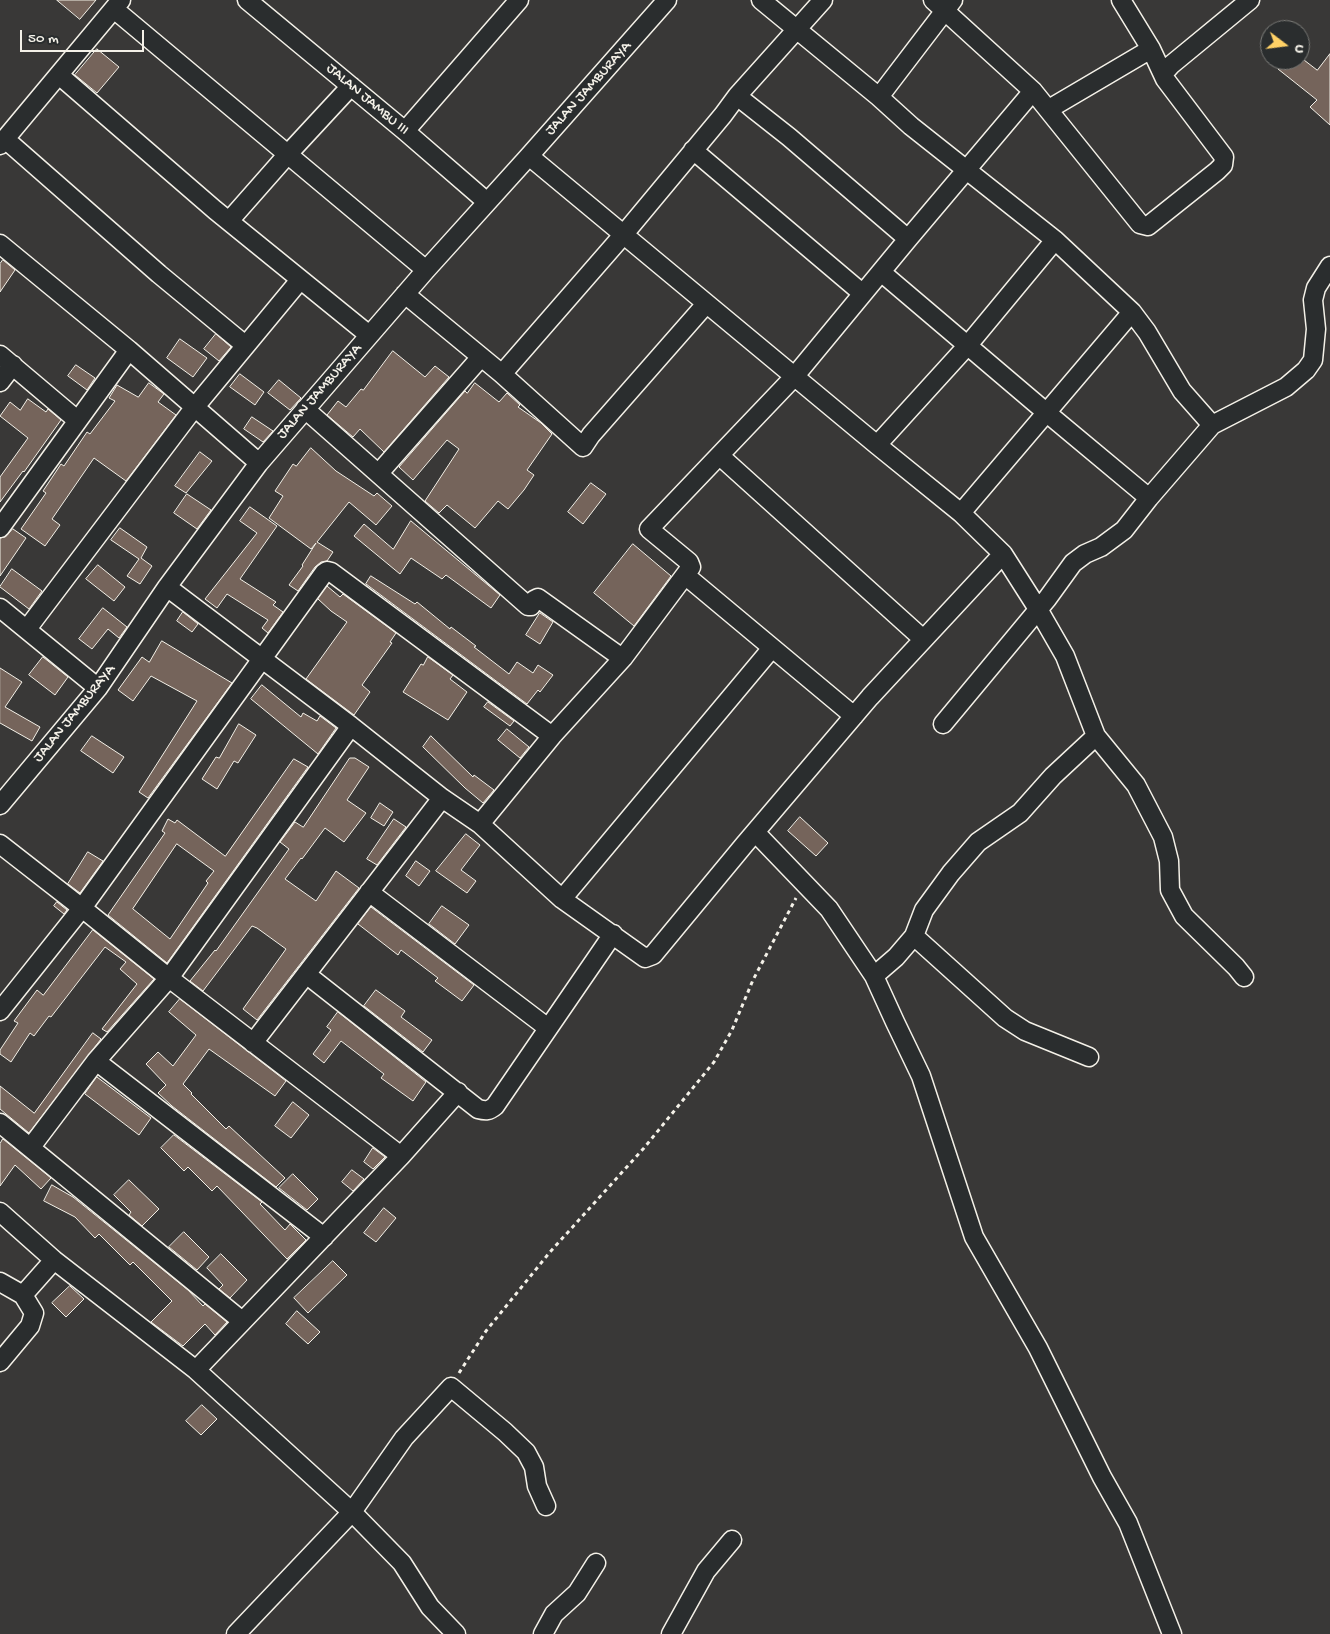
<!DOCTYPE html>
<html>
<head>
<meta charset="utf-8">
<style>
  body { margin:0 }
  #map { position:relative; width:1330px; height:1634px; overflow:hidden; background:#393837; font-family:"Gochi Hand",sans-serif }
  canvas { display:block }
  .north { position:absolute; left:1260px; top:20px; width:50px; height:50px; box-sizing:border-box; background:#2a2d2e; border:1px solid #7b7b78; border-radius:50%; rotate:105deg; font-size:14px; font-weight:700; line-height:20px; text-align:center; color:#f4f1e8 }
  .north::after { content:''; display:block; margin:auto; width:18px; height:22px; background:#ffd166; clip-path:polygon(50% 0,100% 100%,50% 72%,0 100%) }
  .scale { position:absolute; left:20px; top:30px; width:124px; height:22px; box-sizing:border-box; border:2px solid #f4f1e8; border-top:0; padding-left:6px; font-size:15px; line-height:18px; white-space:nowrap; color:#f4f1e8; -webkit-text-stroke:4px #2a2d2e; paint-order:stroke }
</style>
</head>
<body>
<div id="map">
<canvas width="1330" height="1634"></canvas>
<div class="north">U</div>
<div class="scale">50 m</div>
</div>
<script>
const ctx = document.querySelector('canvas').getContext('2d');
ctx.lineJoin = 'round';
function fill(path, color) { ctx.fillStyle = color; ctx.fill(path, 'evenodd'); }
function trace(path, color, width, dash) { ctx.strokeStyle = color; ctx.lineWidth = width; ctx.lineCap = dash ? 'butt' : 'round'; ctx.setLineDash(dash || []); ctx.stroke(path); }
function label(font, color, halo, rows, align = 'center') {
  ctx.font = font + ' "Gochi Hand",sans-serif'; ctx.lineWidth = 4; ctx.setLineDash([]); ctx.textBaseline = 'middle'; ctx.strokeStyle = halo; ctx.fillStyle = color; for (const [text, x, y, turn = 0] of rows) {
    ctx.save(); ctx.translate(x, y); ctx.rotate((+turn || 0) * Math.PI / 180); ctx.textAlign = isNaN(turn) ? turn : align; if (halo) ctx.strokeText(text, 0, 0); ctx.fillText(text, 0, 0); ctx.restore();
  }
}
const building = new Path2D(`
  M57,0H96L80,19Z
  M97,49L119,67L97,93L75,75Z
  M1330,54V125L1310,107L1317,100L1278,69L1285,60H1304L1317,70Z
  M3,260L15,270L0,292V264Z
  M216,334L231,347L219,361L204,349Z
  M180,339L207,358L193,377L167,358Z
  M393,351L425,377L435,366L449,377L384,452L360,429L353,437L327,415L338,401L346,407L361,389L363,390Z
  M76,365L95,378L87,390L68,376Z
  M240,374L264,392L255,405L230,387Z
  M279,380L301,398L290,410L268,393Z
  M149,383L164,394L158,402L176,415L126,481L94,458L52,519L60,525L45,546L21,529L46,493L43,491L61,464L64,466L87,432L90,434L115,401L109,398L117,385L138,397Z
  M475,383L499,402L507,393L520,405L518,407L541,423L552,434L527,470L534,475L524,490L508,509L498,501L475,528L447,505L439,513L425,501L459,449L447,440L413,480L399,467L465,391L467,393Z
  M28,399L46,412L48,409L61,420L24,472L23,471L0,502V477L28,438L0,416L10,402L20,410Z
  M252,417L273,431L263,442L244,429Z
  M311,448L336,471L374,496L377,493L392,506L376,525L349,502L317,542L333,552L327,561L321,562L315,567L298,591L289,585L303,566L302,565L316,543L311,549L269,518L283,496L275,491L293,464L296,466Z
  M200,452L212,461L186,493L175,486Z
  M591,483L606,494L583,524L568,512Z
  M187,494L211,510L197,529L174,513Z
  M250,507L277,526L240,579L276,602L273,605L283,612L268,633L262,628L268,620L227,594L217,608L205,599L257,533L240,521Z
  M411,521L500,595L491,608L446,575L442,579L411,558L400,574L354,536L364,524L393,549Z
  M120,528L147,547L141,558L152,566L140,584L127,576L139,559L111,540Z
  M13,529L26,538L0,576V538L5,537Z
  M633,544L671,576L634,626L594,593Z
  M98,565L125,587L114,601L86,579Z
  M12,569L42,591L29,609L0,587Z
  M371,576L415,604L417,602L450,629L451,627L476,646L474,647L509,674L517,662L533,673L538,665L553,675L540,692L538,690L527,704L366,584Z
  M327,586L340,597L343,594L396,633L390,642L392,643L362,685L370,692L354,715L306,679L347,622L331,611L318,599Z
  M103,608L127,627L119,638L108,629L92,649L79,639Z
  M183,612L198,624L192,632L177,621Z
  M540,613L553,622L540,644L526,635Z
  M162,641L232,683L148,798L139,792L197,701L151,676L133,701L118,690L142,657L149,662Z
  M43,657L68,677L55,695L29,675Z
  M428,657L453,675L450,679L467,692L448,720L403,692L421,664L423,665Z
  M0,668L22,682L5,707L40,727L32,741L0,723Z
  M262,685L301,717L303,713L317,721L320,716L336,728L318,754L251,699Z
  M488,702L514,721L510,726L484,707Z
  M239,724L256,735L238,763L234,761L217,789L202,779L216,757L219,758Z
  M507,729L529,747L520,758L498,740Z
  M92,736L124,757L113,773L81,751Z
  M431,736L473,777L474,775L494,790L483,803L465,788L423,747Z
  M350,758H355L369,767L347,800L366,813L344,842L325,828L302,859L301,858L285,879L316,901L336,871L359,888L257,1020L243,1009L286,949L257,928L252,926L203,991L190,981L215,950L216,951L289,849L280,842L295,822L303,827Z
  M294,759L308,767L167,963L108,915L165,833L162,831L168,819L175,823L177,820L225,856ZM177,844L214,871L206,881L208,883L170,939L133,909Z
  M380,803L393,812L384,826L371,818Z
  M800,817L828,843L816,856L788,831Z
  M394,819L406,827L377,865L367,859Z
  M466,834L480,845L461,870L476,881L467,893L436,871Z
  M88,852L103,861L80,893L68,884Z
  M416,861L430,871L419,886L406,876Z
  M57,902L67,910L64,914L54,906Z
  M442,906L469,925L455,944L429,924Z
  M371,907L474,985L462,1001L435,981L438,978L401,950L398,955L358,924Z
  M93,930L154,979L107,1032L102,1029L137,984L120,969L126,962L105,947L51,1017L49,1016L34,1036L30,1033L11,1062L0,1054V1050L18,1023L14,1021L37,990L43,995Z
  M376,990L405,1011L401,1017L432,1040L423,1052L364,1006Z
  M180,999L286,1081L275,1096L209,1049L183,1084L192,1093L191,1094L226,1129L229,1126L285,1178L276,1187L172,1106L158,1093L166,1085L146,1064L158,1052L173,1066L196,1035L169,1012Z
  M338,1012L426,1082L413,1101L381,1078L384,1074L341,1041L324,1063L313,1054L331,1030L327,1027Z
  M93,1033L101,1039L29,1133L0,1109V1086L34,1113Z
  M97,1077L151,1118L139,1135L85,1094Z
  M293,1102L309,1115L291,1138L275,1126Z
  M174,1135L262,1202L260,1204L285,1230L290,1224L306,1240L287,1259L217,1186L212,1191L188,1167L184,1171L161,1148Z
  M3,1139L51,1178L41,1189L15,1165L0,1186V1144Z
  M373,1148L385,1157L373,1169L364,1162Z
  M352,1170L364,1179L353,1191L342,1182Z
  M293,1174L318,1199L307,1210L279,1188Z
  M129,1180L159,1209L142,1226L129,1215L131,1212L114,1195Z
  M52,1185L73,1197L188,1290L203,1306L205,1304L227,1322L215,1335L205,1324L183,1346L151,1322L172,1301L133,1262L130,1265L99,1234L95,1238L75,1217L44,1201Z
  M384,1208L396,1218L376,1242L364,1233Z
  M184,1232L209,1257L197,1270L169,1247Z
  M221,1254L247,1280L230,1298L219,1289L223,1285L207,1268Z
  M333,1261L347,1275L308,1313L294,1298Z
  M70,1286L84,1299L66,1317L52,1303Z
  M297,1311L320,1332L308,1344L286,1324Z
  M202,1405L217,1419L201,1435L186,1421Z`);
fill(building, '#75645b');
trace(building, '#f4f1e8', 1);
const minor = new Path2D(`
  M247,0L405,131L487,202
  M761,0L879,97L911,126L1055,240L1132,312L1147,332L1182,391L1212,425L1149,498L1124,530L1101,547L1085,554L1073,563L1047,599L943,724
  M933,0L1033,91L1140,224L1148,226L1217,171L1223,165L1224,157L1165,79L1151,49L1121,0
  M114,9L426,270
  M1163,74L1171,65L1250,0
  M59,75L215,210L369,335
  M737,96L823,0
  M879,97L953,0
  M1049,109L1151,49
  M405,131L519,0
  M5,139L159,274L245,345
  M0,145L121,0
  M693,150L862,293
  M529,156L877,445L961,513L1003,554L1038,609L1065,656L1096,736L1136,785L1163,837L1169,861L1170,890L1184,916L1236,967L1244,977
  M229,221L288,154L351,86
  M0,244L129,350L259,463
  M881,272L1047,413L1149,498
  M405,294L502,374L583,447L591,435L706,304
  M0,355L77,420
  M502,374L624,234L723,115L737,96L789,137L908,239
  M0,382L13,365
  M305,409L528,606H531L534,600L538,598L622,658
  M1212,425L1286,387L1306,370L1313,360L1316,329L1313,300L1316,288L1330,266
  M877,445L968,345L1055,240
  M720,456L923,639
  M379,473L481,357
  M961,513L1132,312
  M0,528L129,350
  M685,575L854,716
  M167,587L351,726L442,798L480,824L562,899L645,958L653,955L744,845L870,697L1003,554
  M0,608L98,688
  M27,629L194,408L300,280
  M0,805L98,688L167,587L259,463L426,270L529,156L667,0
  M480,824L552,736L623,658L691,567L689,562L649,529L794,377L908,239L1033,91
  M755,832L829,909L874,976L895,1022L921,1076L974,1237L1038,1348L1102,1477L1128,1523L1172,1634
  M0,844L82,908L169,978L401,1156
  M369,892L548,1028
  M562,899L772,648
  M306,974L478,1109C486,1111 489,1111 495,1106L613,934
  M874,976L896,957L914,936
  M0,1011L82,908L324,573L327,571L331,572L552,736
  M253,1043L442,798
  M1089,1057L1025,1031L1005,1018L914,936L924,910L951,873L978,842L1020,813L1053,776L1096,736
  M96,1061L324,1237
  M0,1123L242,1321
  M31,1147L96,1061L169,978L351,726
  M0,1212L54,1260L196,1370
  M0,1282L23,1295
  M0,1362L30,1326L34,1313L23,1295L54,1260
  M236,1634L352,1512L404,1438L451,1387L505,1432L526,1452L534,1467L537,1486L546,1506
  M456,1634L430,1607L402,1563L352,1512L196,1370L401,1156L458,1092
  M543,1634L554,1614L577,1593L596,1563
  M671,1634L706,1571L732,1540`);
trace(minor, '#f4f1e8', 21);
trace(new Path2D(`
  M459,1373L486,1331L550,1252L644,1148L714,1062L732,1030L753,980L796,898`), '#f4f1e8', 3, [4, 4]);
trace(minor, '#2a2d2e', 18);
label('15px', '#f4f1e8', '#2a2d2e', [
  ["JALAN JAMBURAYA",589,89,-48],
  ["JALAN JAMBU III",367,100,40],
  ["JALAN JAMBURAYA",320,392,-49],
  ["JALAN JAMBURAYA",75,714,-51]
]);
</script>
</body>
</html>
